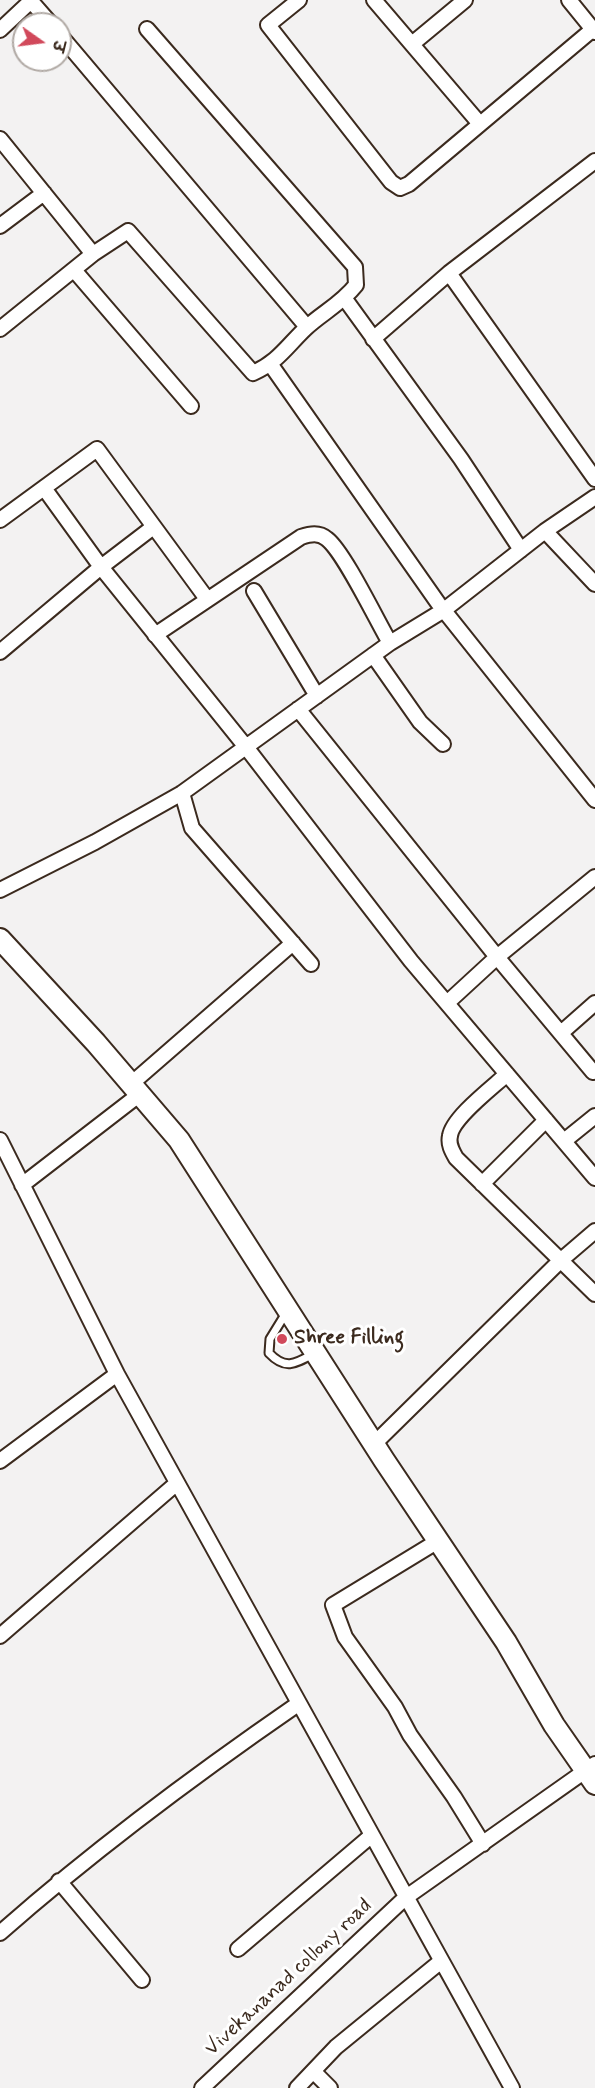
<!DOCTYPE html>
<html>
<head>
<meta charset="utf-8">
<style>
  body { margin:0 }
  #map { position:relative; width:595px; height:2088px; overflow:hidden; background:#f3f2f2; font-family:Mynerve,"Playpen Sans Deva",sans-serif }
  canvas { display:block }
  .north { position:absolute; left:12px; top:12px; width:60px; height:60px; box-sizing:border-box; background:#fff; border:2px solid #b1aaa5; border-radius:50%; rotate:104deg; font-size:16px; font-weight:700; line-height:24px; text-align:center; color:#3b2a1e }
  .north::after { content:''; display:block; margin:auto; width:21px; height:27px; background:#d1495b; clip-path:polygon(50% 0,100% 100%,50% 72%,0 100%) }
</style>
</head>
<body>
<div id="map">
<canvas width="595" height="2088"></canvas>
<div class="north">उ</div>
</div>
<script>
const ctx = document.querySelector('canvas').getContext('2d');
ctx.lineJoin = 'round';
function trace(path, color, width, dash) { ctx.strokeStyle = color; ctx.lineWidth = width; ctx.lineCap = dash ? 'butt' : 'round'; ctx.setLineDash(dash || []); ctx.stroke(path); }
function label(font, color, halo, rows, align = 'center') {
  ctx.font = font + ' Mynerve,sans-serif'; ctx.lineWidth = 6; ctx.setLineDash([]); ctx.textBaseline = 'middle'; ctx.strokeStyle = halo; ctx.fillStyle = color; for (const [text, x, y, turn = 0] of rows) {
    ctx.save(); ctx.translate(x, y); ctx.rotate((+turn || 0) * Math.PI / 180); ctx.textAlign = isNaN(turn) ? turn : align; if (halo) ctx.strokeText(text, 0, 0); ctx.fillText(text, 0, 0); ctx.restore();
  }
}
const lane = new Path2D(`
  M286,1313L270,1339L269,1353C285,1370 295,1364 313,1354`);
const street = new Path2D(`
  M30,0L51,24
  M299,0L268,25L391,182L400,188L409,184L592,30
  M374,0L480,124
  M569,0L595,32
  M0,30L31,1
  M60,35L307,327
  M412,44L465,0
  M0,139L93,254L0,329
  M0,226L44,193
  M93,254L128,231L253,373C278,362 287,346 306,328C322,313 341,304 356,285L355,267L147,29
  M74,270L191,406
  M449,273L595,479
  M345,299L461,459L521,550
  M373,339L449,273L595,161
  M271,365L438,603L595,800
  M44,488L101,567L246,747L411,961L595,1178
  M0,520L97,449L207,599
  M545,531L595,584
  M254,591L317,696
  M155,635L301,537C310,534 319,532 327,539C344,552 377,621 390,643
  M0,652L101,567L152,528
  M373,655L420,722L443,744
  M298,709L497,957L595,877
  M182,793L192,828L311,964
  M0,890L95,842L182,793L390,643L444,610L545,531L595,497
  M447,1003L497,957L593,1072
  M561,1033L595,1003
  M507,1074C493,1087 452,1118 450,1136C448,1144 452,1151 456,1158L595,1294
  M131,1084L293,943
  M0,1140L117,1374L512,2088
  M564,1141L595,1116
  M482,1184L546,1120
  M22,1185L140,1094
  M374,1444L560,1261L595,1231
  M0,1461L117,1374
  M438,1541L333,1605L345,1637L395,1707L410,1735L454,1797L483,1844
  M0,1636L177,1483
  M59,1881L142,1980
  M0,1933C94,1850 195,1775 298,1704
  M238,1949L372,1835
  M314,2072L330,2088
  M202,2088L405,1898L595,1764
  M297,2088L336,2047L440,1962`);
const secondary = new Path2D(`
  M0,939L96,1043L179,1140L384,1460L506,1642L554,1725L595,1784`);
trace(lane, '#3b2a1e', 11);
trace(street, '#3b2a1e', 18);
trace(secondary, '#3b2a1e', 24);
trace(lane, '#fff', 7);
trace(street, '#fff', 14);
trace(secondary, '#fff', 20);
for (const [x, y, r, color] of [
  [282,1339,6,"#d1495b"]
]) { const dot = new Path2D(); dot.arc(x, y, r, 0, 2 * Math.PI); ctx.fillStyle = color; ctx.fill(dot); trace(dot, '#fff', 2); }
label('bold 21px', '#3b2a1e', '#fff', [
  ["Shree Filling",294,1339]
], 'left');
label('21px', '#3b2a1e', '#fff', [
  ["Vivekananad collony road",289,1978,-43]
]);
</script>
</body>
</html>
